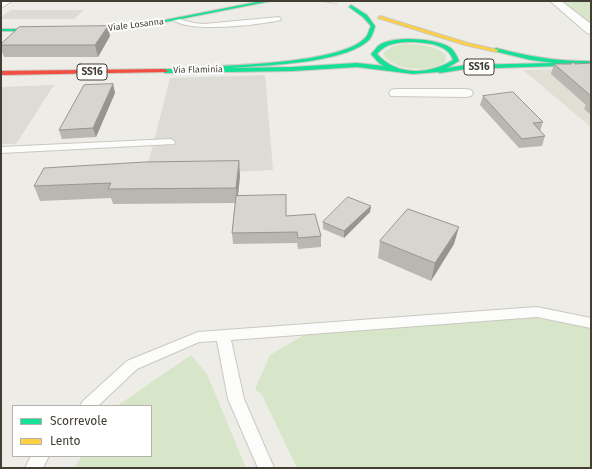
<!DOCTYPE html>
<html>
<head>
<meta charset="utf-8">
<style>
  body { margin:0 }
  #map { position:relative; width:592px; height:469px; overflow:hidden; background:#edece6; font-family:"Fira Sans",sans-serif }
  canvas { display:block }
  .frame { position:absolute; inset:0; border:2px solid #423e34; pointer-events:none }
  .legend { position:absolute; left:12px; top:405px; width:140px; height:52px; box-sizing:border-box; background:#fff; border:1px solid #b3b2ae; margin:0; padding:5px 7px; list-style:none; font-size:12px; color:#423e34 }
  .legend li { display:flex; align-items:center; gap:8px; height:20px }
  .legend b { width:20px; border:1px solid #b3b2ae }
</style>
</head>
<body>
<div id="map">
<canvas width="592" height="469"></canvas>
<div class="frame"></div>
<ul class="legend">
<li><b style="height:5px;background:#16e098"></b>Scorrevole</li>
<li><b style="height:5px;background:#ffcf43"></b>Lento</li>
</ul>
</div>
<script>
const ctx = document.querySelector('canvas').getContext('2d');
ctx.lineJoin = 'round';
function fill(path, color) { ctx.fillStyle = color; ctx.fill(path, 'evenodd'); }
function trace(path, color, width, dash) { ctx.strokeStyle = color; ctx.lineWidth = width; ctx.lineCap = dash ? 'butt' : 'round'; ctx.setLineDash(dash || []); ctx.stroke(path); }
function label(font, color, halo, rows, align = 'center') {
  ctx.font = font + ' "Fira Sans",sans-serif'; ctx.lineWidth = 4; ctx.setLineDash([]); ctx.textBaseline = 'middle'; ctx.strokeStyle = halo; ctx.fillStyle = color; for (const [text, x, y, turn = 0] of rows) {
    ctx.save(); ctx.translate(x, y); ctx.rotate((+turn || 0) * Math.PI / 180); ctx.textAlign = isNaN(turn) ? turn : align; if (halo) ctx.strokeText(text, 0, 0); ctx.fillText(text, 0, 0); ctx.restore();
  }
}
fill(new Path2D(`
  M591,68V127L523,70Z`), '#e1ded4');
fill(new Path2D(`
  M560,1H591V25Z
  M407,44C421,45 435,45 446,55L445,62C431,73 396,71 384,56L383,53L393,46Z
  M529,317L591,328V468H297L262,395L255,389L270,355L304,335Z
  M191,355L207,374L246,468H74L82,456H151V406H117Z`), '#d7e6c8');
fill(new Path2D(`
  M11,10H84L74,19H1V17Z
  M265,75L273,170L145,176L170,78Z
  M54,85L16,144H1V87Z`), '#dcdbd6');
const lane = new Path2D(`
  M279,17L281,20C258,25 191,33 173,20L176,18L193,23L204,24Z
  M171,139L175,142L174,144L1,153V147Z
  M537,307L591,318V328L537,317L231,340L244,399L274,468H258L228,399L217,341L199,342L137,369L98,406H80L83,401L127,361L198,332Z
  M31,456H49L43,468H25Z`);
const street = new Path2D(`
  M1,1H12L1,8Z
  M550,1H561L591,24V34L587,33Z
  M396,89H466L471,90L473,93L471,96L466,97L391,96L389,93L391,90Z`);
const fast = new Path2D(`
  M262,1H271L150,25L78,32L76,31L78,30L150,23Z
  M351,5L367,15L375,26C374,30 372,37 369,40C343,64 266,65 231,68L293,67L357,63L384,66L379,63L371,54L372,53C374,51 376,48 378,46C391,35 437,38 451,48C455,52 457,56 459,61L447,68L466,65L554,63L531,60L494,51L493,50L496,48C527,56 559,62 591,61V65L466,69L440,73L438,72L413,74L357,67L293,71L165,73L162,71L165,69H197L200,67C235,65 344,63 366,37C368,35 369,29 371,26L363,17L349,7ZM413,42C428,43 448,44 453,60C429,75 396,76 377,54C386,43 399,42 413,42Z
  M1,29H46L48,30L46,31H1Z`);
const slow = new Path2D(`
  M380,16L468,43L499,50L496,52L465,45L378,18Z`);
const jam = new Path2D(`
  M165,69L168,71L167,72L1,75V71Z`);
trace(lane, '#c9c8c2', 2);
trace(street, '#c9c8c2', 2);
trace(fast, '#ccc9be', 2);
trace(slow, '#ccc9be', 2);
trace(jam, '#ccc9be', 2);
trace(new Path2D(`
  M320,1L337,4`), '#cbcac6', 1.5, [1, 1]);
fill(lane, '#fcfcfb');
fill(street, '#fcfcfb');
fill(fast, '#16e098');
fill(slow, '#ffcf43');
fill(jam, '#f24e42');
fill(new Path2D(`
  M110,36L98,57H4L1,49V44Z
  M591,63V115L584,109L586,105L551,74L554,64Z
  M113,84L115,93L96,137L62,139L59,130Z
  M483,96L543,122L540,131L545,136L542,146L519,148L480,105Z
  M240,176L238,196L286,216L321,236V247L298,249L297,243L233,244L232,233L235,203L113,204L111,198L40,201L34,186Z
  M371,206L370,212L344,238L323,229V222Z
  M380,241L454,244L431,281L378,258Z`), '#b9b7b2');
fill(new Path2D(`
  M108,26L110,36L98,57L95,45Z
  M113,84L115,93L96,137L93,128Z
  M239,161L240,176L237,203L236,188Z
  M371,206L370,212L344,238V231Z
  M459,227L454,244L431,281L435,263Z`), '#969591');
const building = new Path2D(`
  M108,26L95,45H1V44L19,27Z
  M573,62L575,64L591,63V96L554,64H571Z
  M113,84L93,128L59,130L84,85Z
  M513,92L543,122L533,123L545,136L522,139L483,96Z
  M239,161L236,188L108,189L111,183L34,186L44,168L145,162Z
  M286,195V216L315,214L321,236L298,238L297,232L232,233L236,196Z
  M348,197L371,206L344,231L323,222Z
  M408,209L459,227L435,263L380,241Z`);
fill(building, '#d7d5cf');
trace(building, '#969591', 1);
label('9px', '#423e34', '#fff', [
  ["Viale Losanna",136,25,-7],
  ["Via Flaminia",198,70,-1]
]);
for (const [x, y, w] of [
  [479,67,30],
  [92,72,30]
]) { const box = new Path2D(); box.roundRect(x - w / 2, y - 8, w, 16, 3); ctx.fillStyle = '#fff'; ctx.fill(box); trace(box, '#423e34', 1); }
label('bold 10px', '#423e34', null, [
  ["SS16",479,67],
  ["SS16",92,72]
]);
</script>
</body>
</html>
